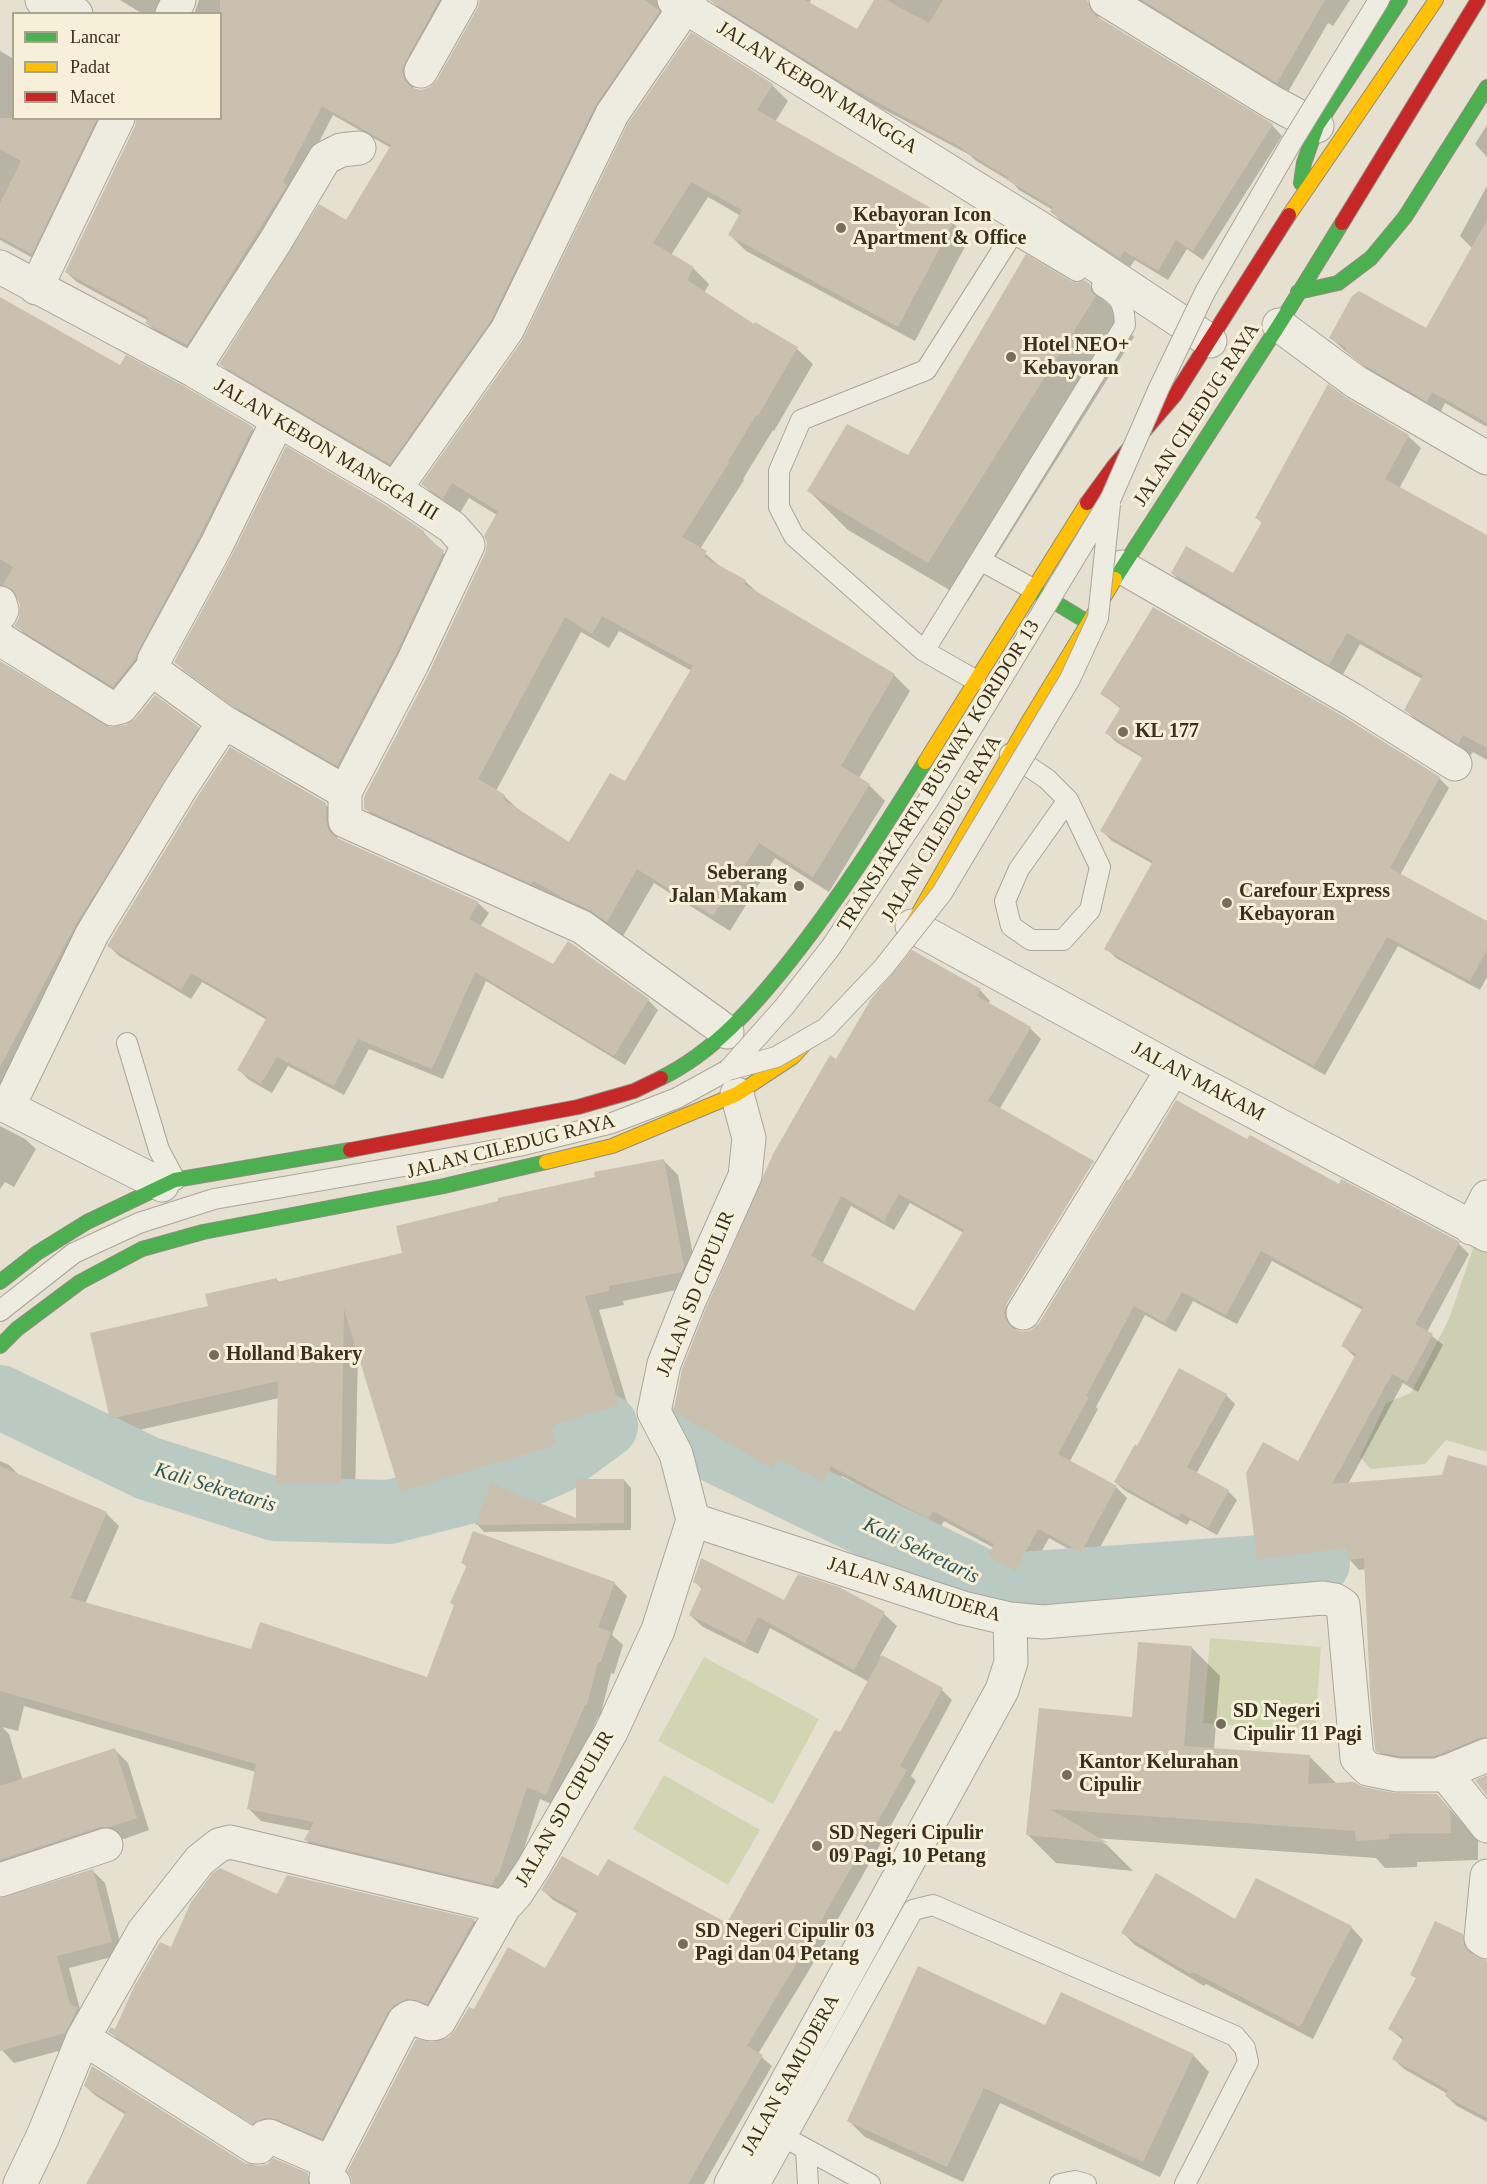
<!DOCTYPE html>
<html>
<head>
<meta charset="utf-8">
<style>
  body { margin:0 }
  #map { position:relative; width:1487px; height:2184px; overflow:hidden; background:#e5e0cf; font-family:Georgia,serif }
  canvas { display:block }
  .legend { position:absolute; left:12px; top:12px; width:210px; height:108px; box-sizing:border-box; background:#f5f0d7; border:2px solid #aaa38e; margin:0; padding:8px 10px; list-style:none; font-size:18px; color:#3a2f20 }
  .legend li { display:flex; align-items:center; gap:12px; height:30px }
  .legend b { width:30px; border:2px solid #aaa38e }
</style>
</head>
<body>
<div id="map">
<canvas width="1487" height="2184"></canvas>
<ul class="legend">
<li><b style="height:8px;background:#4caf50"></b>Lancar</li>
<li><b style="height:8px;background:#ffc107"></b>Padat</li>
<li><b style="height:8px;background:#c62828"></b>Macet</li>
</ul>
</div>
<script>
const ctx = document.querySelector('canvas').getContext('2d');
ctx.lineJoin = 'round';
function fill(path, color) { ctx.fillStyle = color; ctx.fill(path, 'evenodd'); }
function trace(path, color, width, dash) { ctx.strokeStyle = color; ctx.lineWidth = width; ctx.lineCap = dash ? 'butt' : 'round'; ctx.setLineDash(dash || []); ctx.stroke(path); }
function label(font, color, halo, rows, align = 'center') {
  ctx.font = font + ' Georgia,serif'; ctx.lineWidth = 6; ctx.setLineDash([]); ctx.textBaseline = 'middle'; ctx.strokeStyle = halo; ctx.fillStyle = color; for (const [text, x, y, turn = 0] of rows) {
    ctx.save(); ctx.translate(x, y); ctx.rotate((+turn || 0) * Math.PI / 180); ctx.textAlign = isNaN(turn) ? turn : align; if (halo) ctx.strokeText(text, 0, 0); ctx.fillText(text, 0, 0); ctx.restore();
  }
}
fill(new Path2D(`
  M1210,1638L1321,1647L1315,1731L1203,1723Z
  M704,1657L819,1719L773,1804L658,1741Z
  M664,1775L760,1830L728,1885L633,1829Z`), '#d1d5b2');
fill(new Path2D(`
  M1474,1246L1487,1252V1452L1446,1440L1425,1464L1371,1469L1360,1457L1386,1403L1411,1393L1449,1319Z`), '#cccfb2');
fill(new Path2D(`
  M120,0H175L167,14H143Z
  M199,0H456L412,82L414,89L421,91L431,89L439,81L479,10L481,0H669L501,331L400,473L231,374L221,364L346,223L391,148L333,115L293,192L197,354L157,333L147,323L149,321L77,282L66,272L136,127L220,118V14H194Z
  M711,0H811L809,4L858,32L876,0H1085L1097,11L1099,19L1272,125L1282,136L1203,260L1187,249L1168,280L1135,260L1130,267L1062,222L1052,212L1053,210L1019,190L1013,183L975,160L970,155L864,99L720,9Z
  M1138,0H1350L1333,26L1328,23L1288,92Z
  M0,51L14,59V118H112L42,263L0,240Z
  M772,85L788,101L775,122L953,223L969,239L915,341L746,251L730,235L741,216L708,197L671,255L693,268L709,284L704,293L754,326L756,324L797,349L813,364L774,431L773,430L743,479L744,480L700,549L723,569L745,581L759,594L894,675L910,691L859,778L869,785L885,801L829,892L775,858L730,931L654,883L623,936L381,824L365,808L486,553L497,515L469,498L460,513L439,500L423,484ZM619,631L692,671L625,783L569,844L521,812L504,796L496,791L581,632L609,648Z
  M1487,125V157L1475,144Z
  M1487,186V427L1445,403L1440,413L1381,379L1344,350L1331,338L1427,330L1473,249L1460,236Z
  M1070,283L1089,285L1129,325L1130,332L1134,337L968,601L848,530L809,491L908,457Z
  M0,315L120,367L183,388L253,429L263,439L124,696L26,636L16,625L20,619L22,605L15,594L6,595L0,598Z
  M1408,436L1421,448L1399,489L1487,536V760L1473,752L1471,755L1418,722L1406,710L1422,679L1360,644L1342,676L1185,586L1172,573L1233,575L1262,523L1257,518Z
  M423,532L433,542L432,543L453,562L347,774L245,715L185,671L176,662Z
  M0,663L110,729L198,728L208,738L0,1099Z
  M1102,694L1439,778L1449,788L1400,875L1487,922V977L1480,990L1398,946L1325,1075L1116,958L1106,948L1153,864L1112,841L1102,831L1143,758L1116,742L1107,733L1121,709Z
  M325,804L336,815V832L338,840L478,903L489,913L480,927L554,966L648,1000L658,1010L625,1065L486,981L443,1079L369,1049L344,1095L288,1066L272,1093L249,1080L239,1070L267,1020L202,982L191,999L119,956L109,946Z
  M980,990L990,1001L988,1004L1030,1028L1041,1039L999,1110L1095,1163H1091L1002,1309L1004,1310L1095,1164L1104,1173L1014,1323L1016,1331L1022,1333L1032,1331L1248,1141L1459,1244L1469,1254L1427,1332L1443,1345L1418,1392L1403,1383L1348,1484L1443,1476L1487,1467V1749L1446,1766L1389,1762L1376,1749L1366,1569L1359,1570L1349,1559L1269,1570L1258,1559L1299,1463L1356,1358L1343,1346L1363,1310L1272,1261L1237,1324L1193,1301L1176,1332L1145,1315L1096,1407L1098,1409L1070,1461L1116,1487L1127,1498L1092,1562L1049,1538L1025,1581L1000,1567L990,1556L994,1548L944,1521L939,1529L842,1476L834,1491L789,1469L784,1478L688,1423L677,1412L836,1061ZM910,1203L964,1233L915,1313L822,1264L851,1206L894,1230Z
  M0,1126L25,1139L36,1149L14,1187L5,1182L0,1189Z
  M663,1160L678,1175L698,1282L696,1286L623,1301L624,1305L599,1310L632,1419L565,1441L570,1459L416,1506L401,1492L358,1351L355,1498L292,1497L277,1482L279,1398L126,1433L111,1419L210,1307L277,1280L280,1283L404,1254L597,1178Z
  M1226,1395L1235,1404L1196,1474L1228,1491L1237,1500L1217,1535L1190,1520L1187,1525L1124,1490L1115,1482L1138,1448Z
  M0,1461L9,1465L20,1476L106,1513L119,1526L85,1604L252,1651L428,1678L455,1606L451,1603L467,1567L462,1562L614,1583L627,1596L612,1635L623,1645L614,1674L611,1673L600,1717H598L558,1807L540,1799L511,1889L504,1896L319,1852L306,1840L311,1831L261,1821L249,1809L256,1772L24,1706L18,1731L2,1727L9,1734L23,1781L115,1750L128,1763L149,1830L124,1839H113L0,1879Z
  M624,1480L631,1488V1530L484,1532L477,1524L577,1520Z
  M695,1582L785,1602L838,1589L884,1614L897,1626L880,1656L942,1690L952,1700L911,1776L916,1781L808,1972L758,2054L772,2066L704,2184H354L432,2044L450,2038L474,2011L546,1970L578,1914L553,1900L543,1890L598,1878L727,1925L840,1734L869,1682L770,1628L758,1654L703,1627L690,1615L703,1590Z
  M1191,1647L1220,1676L1214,1749L1310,1757L1337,1784L1394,1795H1437L1478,1840V1860L1417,1862V1867L1385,1868L1376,1858L1095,1838L1107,1845L1133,1871L1056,1863L1028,1835L1041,1709L1133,1719Z
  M93,1871L105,1883L123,1954L69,1968L81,2013L77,2046L14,2063L2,2050L0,2044V1900Z
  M288,1876L475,1921L482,1928L435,2010L330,2145L262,2130L117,2039L110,2031H115L172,1949L278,1896Z
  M1236,1922L1351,1927L1363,1940L1313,2039L1206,1984L1204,1986L1135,1945L1123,1933Z
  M1462,1935L1473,1946L1474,1958L1487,1962V2122L1457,2106L1446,2096L1448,2094L1404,2069L1394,2059L1404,2041L1390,2029L1417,1979L1412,1975Z
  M1046,2027L1193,2055L1209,2072L1160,2177L1000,2103L963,2182L865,2137L849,2121Z
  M85,2086L244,2164L307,2175L316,2184H88L126,2115L96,2096Z`), '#0003');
trace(new Path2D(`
  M0,1397L147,1468L275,1509L389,1512L516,1480L557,1462L606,1426
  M686,1437L993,1586L1318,1563`), '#bacac2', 64);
fill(new Path2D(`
  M220,0H439L405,62L402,71L405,81L412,88L421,90L430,87L437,80L477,9L480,0H644L660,11L595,106L491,320L390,464L219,364L319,204L346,220L391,145L322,106L283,182L287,185L187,345L145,323L149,318L65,272L135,126L136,118H220Z
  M709,0H805L857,29L874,0H886L929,23L943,0H1087L1090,9L1096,16L1273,124L1193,251L1176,240L1158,271L1124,251L1120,258L1050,212L1053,207L1007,180L1009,178L963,150L964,149L853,89Z
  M1142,0H1325L1277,83Z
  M691,32L773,84L757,110L954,221L898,327L728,235L742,210L691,182L653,243L694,267L687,280L754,324L755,322L798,347L758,416L756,415L728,462L729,463L682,537L707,551L704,557L746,580L744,584L895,674L841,766L870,784L813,877L759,843L713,916L637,869L607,922L590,910L565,899L534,881L531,884L364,809V797L429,673L485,553L487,543L484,536L498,511L452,483L443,499L421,484L522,341L628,123ZM602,616L693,666L625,781L610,773L569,842L503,799L505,795L478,779L565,617L592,634Z
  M0,118H97L32,254L0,237V203L21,161L0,149Z
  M1487,220V423L1432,392L1427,402L1366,366L1346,351L1347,348L1329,338L1352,296L1359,291L1426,328Z
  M1026,254L1071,281L1077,283L1084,280L1090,284L1091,291L1096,296L928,563L807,491L847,424L908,455Z
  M0,297L120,365L126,355L184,386L253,427L199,537L138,651L135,659L113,687L14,626L19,618L20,605L13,590L3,585L13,567L0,559Z
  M1328,384L1347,398L1409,435L1385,479L1487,535V748L1463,735L1458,744L1404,710L1423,675L1347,633L1329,665L1171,573L1186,546L1233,573L1262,522L1255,518Z
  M286,446L385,505L424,531L423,534L444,551L395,656L337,766L234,706L174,662L232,555Z
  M1153,607L1341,715L1440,777L1390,868L1487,921V950L1470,981L1387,937L1314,1066L1104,949L1153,861L1100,831L1143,756L1105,733L1121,707L1100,694Z
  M0,661L110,727L126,725L135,719L155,695L199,727L76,924L0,1067Z
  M230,747L326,803V821L329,831L337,838L479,902L469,919L553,964L568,941L649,999L614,1056L475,972L432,1069L358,1039L334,1086L277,1057L261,1084L237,1070L267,1017L191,973L181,990L107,946L198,796Z
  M912,950L981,989L977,996L1031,1027L988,1101L1094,1161L1007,1303L1004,1312L1006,1321L1014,1329L1022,1332L1031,1330L1039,1323L1127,1179L1129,1180L1176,1100L1247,1139L1250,1135L1339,1184L1341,1179L1460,1242L1415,1324L1433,1334L1407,1382L1392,1374L1332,1484L1442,1475L1448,1455L1487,1466V1737L1480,1738L1435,1756H1400L1377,1752L1375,1750L1370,1692L1364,1558L1347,1560V1548L1257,1560L1246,1473L1263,1442L1298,1461L1356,1354L1341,1346L1363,1307L1261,1251L1226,1315L1182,1292L1165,1323L1134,1306L1086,1396L1089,1397L1058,1454L1117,1486L1081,1552L1038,1529L1015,1571L988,1556L994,1544L933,1511L928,1519L831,1466L823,1482L778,1459L773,1469L676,1413L674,1409L682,1369L706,1308L773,1154L830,1055L836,1059L871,999ZM899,1194L964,1230L914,1311L811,1256L841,1196L884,1221Z
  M664,1159L684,1266L682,1272L609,1286L610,1291L585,1296L619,1405L551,1426L556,1445L400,1492L344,1309L341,1484L276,1483L278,1381L110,1419L90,1333L208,1306L205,1294L277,1278V1282L402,1253L396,1226L498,1201V1198L595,1177L594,1172Z
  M1179,1368L1227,1394L1187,1467L1229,1490L1208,1528L1181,1513L1178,1517L1114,1482L1135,1444L1137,1446Z
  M0,1466L107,1512L70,1598L251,1649L260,1622L427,1677L454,1605L450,1603L467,1565L461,1563L473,1531L615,1582L598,1627L611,1632L601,1662H598L587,1705H585L546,1795L527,1787L498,1877L495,1876L492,1885L304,1840L314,1822L247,1809L256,1764L0,1691Z
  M576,1479H624V1523L475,1525L491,1483L576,1518Z
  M701,1558L784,1600L798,1574L839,1587L885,1612L854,1670L758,1617L745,1643L689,1615L702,1587L693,1582Z
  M1138,1642L1192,1646L1184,1746L1310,1755L1308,1784L1354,1782L1364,1787L1395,1793L1437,1794L1450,1810L1451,1833L1389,1834V1839L1356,1841L1355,1831L1050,1809L1108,1843L1026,1835L1039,1708L1132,1717Z
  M882,1655L943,1688L900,1766L907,1770L798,1961L747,2046L763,2055L688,2184H352L351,2177L347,2172L416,2039L432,2042L449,2037L455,2030L469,2007L474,2009L508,1947L545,1968L578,1911L541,1890L562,1856L598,1876L608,1859L727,1923L835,1730L840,1732Z
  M115,1748L137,1818L110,1827H100L0,1860V1786Z
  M1487,1775V1796L1475,1780Z
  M220,1868L277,1894L287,1875L475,1919L427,2004L407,1999L394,2005L388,2012L322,2139L276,2119L264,2118L253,2124L108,2032L111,2027L115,2029L134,1987L160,1942L171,1947L191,1902L213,1873Z
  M93,1869L112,1942L57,1956L70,2004L78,2008L65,2033L0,2051V1898Z
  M1156,1873L1235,1919L1256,1878L1352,1926L1300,2027L1193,1972L1191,1974L1121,1933Z
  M1435,1921L1463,1934L1464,1945L1470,1953L1487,1961V2118L1445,2096L1448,2090L1392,2059L1404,2037L1388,2029L1416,1978L1410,1975Z
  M918,1966L1045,2025L1061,1992L1194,2054L1143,2162L984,2088L947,2167L847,2121Z
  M92,2066L245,2163L260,2166L268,2164L273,2158L308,2173V2184H86L126,2112L84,2086Z`), '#c9c0b0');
const lane = new Path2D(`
  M980,560L1033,589
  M924,651L1125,325C1124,303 1121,297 1102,286
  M975,680L924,651L794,536L779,507V471L801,420L926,370L1013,233L1077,271
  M1010,754L1047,779L1068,800L1019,869L1005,901L1011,926L1031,940H1063L1090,910L1100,867L1068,800
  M127,1043L159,1150L175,1180
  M0,1311L74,1253L139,1223L214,1199L519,1146L612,1123L677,1098L728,1070
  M784,2137L870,2184
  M806,2149L808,2184
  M760,2184L913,1910L933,1905L1235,2036L1245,2048L1248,2062L1185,2184
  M1060,2184L1075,2181L1086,2184`);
const street = new Path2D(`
  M42,0L59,5L76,14
  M674,0L1043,230L1210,341
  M1106,0L1272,102L1317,126
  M172,14L179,0
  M421,71L461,0
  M0,267L193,370L395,489L452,527L468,545L412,664L345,792V821L582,927L727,1032
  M36,288L118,118
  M1279,325L1356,382L1487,458
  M193,370L275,242L325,158L341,150L359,148
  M278,420L216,546L154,660L153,667L158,674L224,722L345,792
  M395,489L507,330L612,114L690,0
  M1122,567L1351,699L1455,764
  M0,603L2,610L0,614
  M0,639L113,709L121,707L153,667
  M912,926L1173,1069L1487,1235
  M0,1103L162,1185
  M8,1107L92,934L182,786L224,722
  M1471,1228L1487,1197
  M1023,1313L1173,1069
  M693,1520L963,1608L1010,1619L1043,1622L1323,1598L1335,1600L1343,1605L1357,1758L1368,1769L1398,1775H1439L1487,1755
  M1444,1772L1487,1826
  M1487,1876L1481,1938L1487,1942
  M0,1880L106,1845
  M83,2038L255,2147H259L265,2137L269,2136L331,2163
  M20,2184L43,2136L83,2038L144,1931L200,1860L219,1845L230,1842L504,1907
  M334,2184L326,2178L328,2168L404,2021L410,2017C420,2020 431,2028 439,2021L504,1907L516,1894L533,1868L611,1732L658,1630L693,1520L676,1454L654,1412L664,1364L689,1301L745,1176L749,1138L737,1094
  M731,2184L1002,1690L1011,1662L1010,1619`);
const fast = new Path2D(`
  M1301,183L1304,163L1317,126L1400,0
  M1298,292L1338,283L1371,258L1405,217L1487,87
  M1115,579L1279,325L1342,223
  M1033,589L1089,623
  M661,1078C714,1052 753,1007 789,962C839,899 882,831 925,762
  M0,1282L37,1253L87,1222L175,1180L350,1150
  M0,1346L17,1329L80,1282L142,1249L203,1232L444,1186L546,1162`);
const slow = new Path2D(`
  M1289,215L1436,0
  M925,762L1087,503
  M910,928L1027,724L1115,579
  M546,1162L612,1146L737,1094L793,1057L811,1037`);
const jam = new Path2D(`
  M1342,223L1478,0
  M1087,503L1114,466L1175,395L1289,215
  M350,1150L578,1107L634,1091L661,1078`);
trace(lane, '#aba598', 22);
trace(street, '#aba598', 35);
trace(fast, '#908b7f', 16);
trace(slow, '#908b7f', 16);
trace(jam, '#908b7f', 16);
trace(lane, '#eeebe1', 20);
trace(street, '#eeebe1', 33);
trace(fast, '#4caf50', 14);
trace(slow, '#ffc107', 14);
trace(jam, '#c62828', 14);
const laneBridge = new Path2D(`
  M728,1070L784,1007L831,947L929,799L1111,498L1159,388L1205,292L1290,145L1379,0
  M728,1070L776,1057L826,1028L883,968L942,893L1070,679L1098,618L1110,504`);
trace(laneBridge, '#aba598', 22, []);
trace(laneBridge, '#eeebe1', 20);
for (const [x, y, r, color] of [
  [841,228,6,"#766d5d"],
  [1011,357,6,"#766d5d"],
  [1123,732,6,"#766d5d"],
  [799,886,6,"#766d5d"],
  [1227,903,6,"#766d5d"],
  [214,1355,6,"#766d5d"],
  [1221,1724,6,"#766d5d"],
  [1067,1775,6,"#766d5d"],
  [817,1846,6,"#766d5d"],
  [683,1944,6,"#766d5d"]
]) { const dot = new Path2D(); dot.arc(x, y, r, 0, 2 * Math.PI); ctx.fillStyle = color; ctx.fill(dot); trace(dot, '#f5f0d7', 2); }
label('20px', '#3a2f20', '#f5f0d7', [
  ["JALAN KEBON MANGGA",817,88,32],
  ["JALAN CILEDUG RAYA",1197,415,-57],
  ["JALAN KEBON MANGGA III",326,450,31],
  ["TRANSJAKARTA BUSWAY KORIDOR 13",939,776,-58],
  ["JALAN CILEDUG RAYA",942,829,-59],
  ["JALAN MAKAM",1198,1082,28],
  ["JALAN CILEDUG RAYA",511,1147,-14],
  ["JALAN SD CIPULIR",696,1294,-68],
  ["JALAN SAMUDERA",914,1590,17],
  ["JALAN SD CIPULIR",565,1809,-60],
  ["JALAN SAMUDERA",791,2075,-61]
]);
label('bold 20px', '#3a2f20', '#f5f0d7', [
  ["Kebayoran Icon",853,216],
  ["Apartment & Office",853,239],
  ["Hotel NEO+",1023,346],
  ["Kebayoran",1023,369],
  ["KL 177",1135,732],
  ["Seberang",787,874,"right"],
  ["Jalan Makam",787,897,"right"],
  ["Carefour Express",1239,892],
  ["Kebayoran",1239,915],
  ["Holland Bakery",226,1355],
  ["SD Negeri",1233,1712],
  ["Cipulir 11 Pagi",1233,1735],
  ["Kantor Kelurahan",1079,1763],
  ["Cipulir",1079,1786],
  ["SD Negeri Cipulir",829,1834],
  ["09 Pagi, 10 Petang",829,1857],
  ["SD Negeri Cipulir 03",695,1932],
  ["Pagi dan 04 Petang",695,1955]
], 'left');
label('italic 21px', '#305759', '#f5f0d7', [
  ["Kali Sekretaris",215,1488,17],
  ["Kali Sekretaris",921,1551,26]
]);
</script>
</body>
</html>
